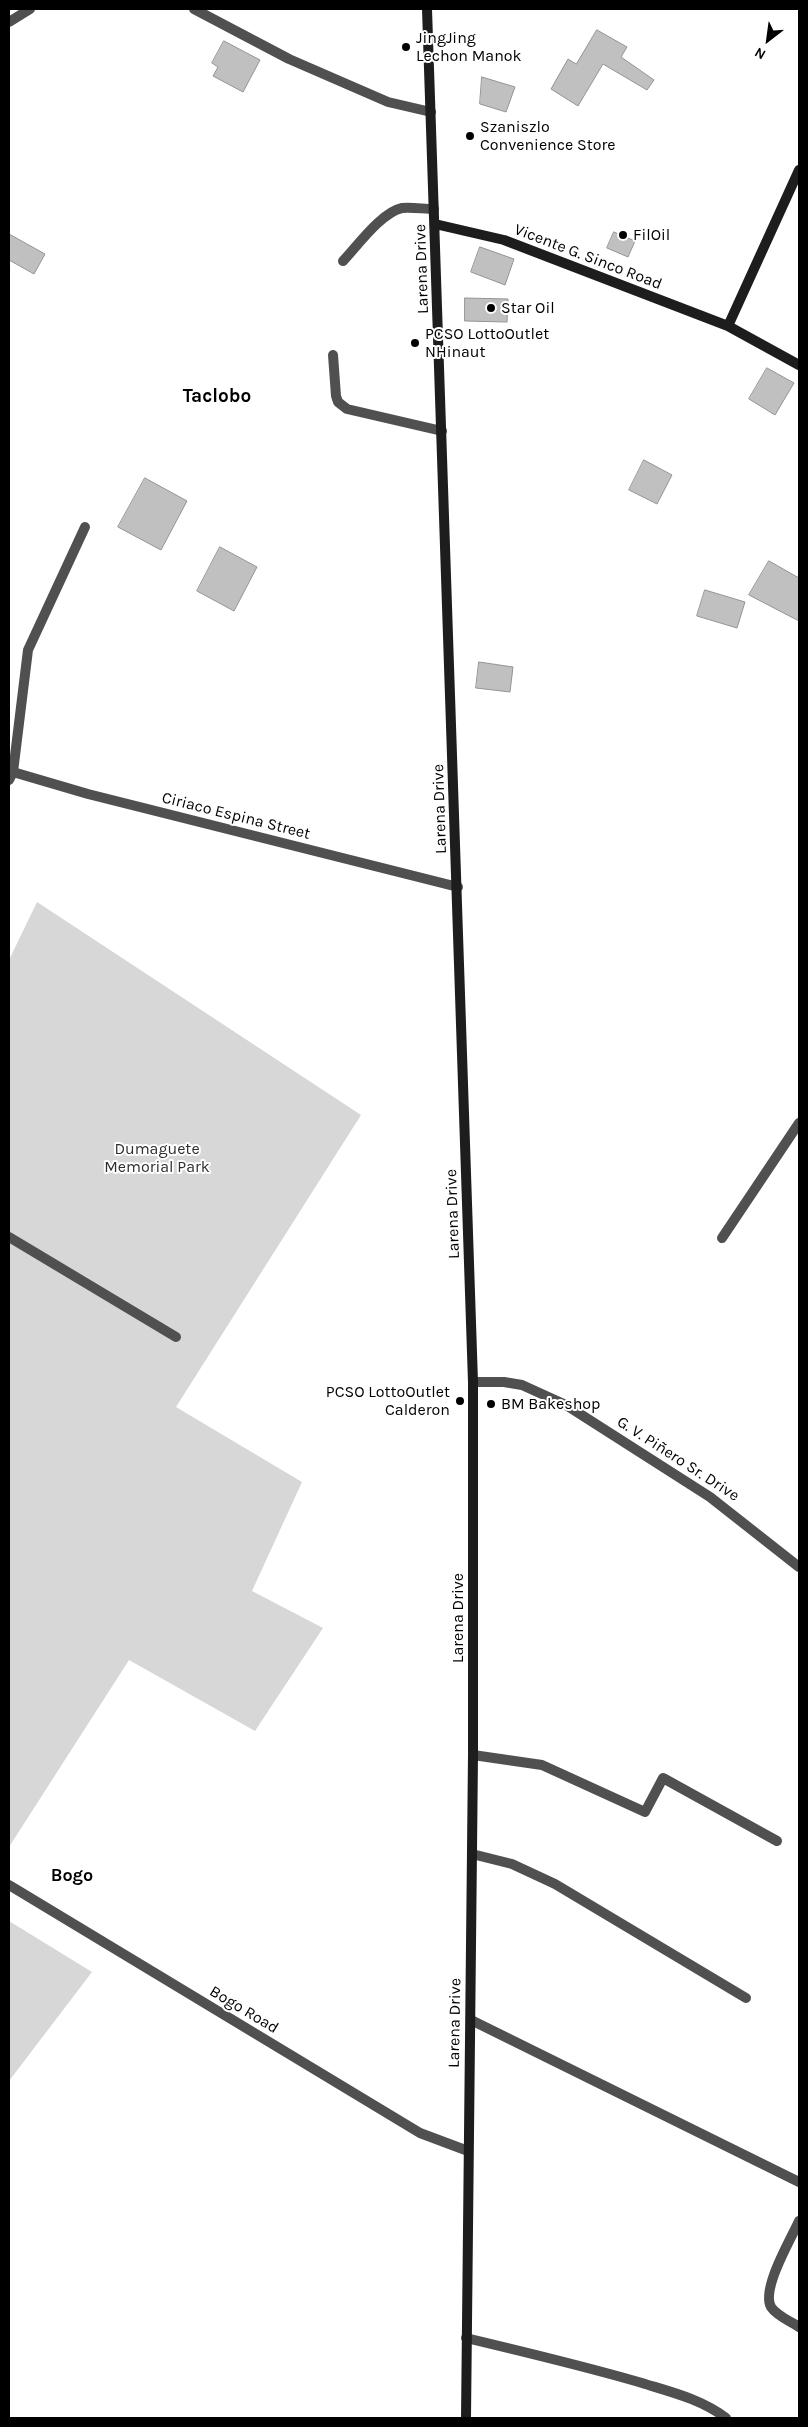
<!DOCTYPE html>
<html>
<head>
<meta charset="utf-8">
<style>
  body { margin:0 }
  #map { position:relative; width:808px; height:2427px; overflow:hidden; background:#fff; font-family:Karla,sans-serif }
  canvas { display:block }
  .frame { position:absolute; inset:0; border:10px solid #000; pointer-events:none }
  .north { position:absolute; left:743px; top:15px; width:50px; height:50px; -webkit-text-stroke:4px #fff; paint-order:stroke; rotate:210deg; font-size:14px; font-weight:700; line-height:20px; text-align:center; color:#000 }
  .north::after { content:''; display:block; margin:auto; width:18px; height:22px; background:#000; clip-path:polygon(50% 0,100% 100%,50% 72%,0 100%) }
</style>
</head>
<body>
<div id="map">
<canvas width="808" height="2427"></canvas>
<div class="frame"></div>
<div class="north">N</div>
</div>
<script>
const ctx = document.querySelector('canvas').getContext('2d');
ctx.lineJoin = 'round';
function fill(path, color) { ctx.fillStyle = color; ctx.fill(path, 'evenodd'); }
function trace(path, color, width, dash) { ctx.strokeStyle = color; ctx.lineWidth = width; ctx.lineCap = dash ? 'butt' : 'round'; ctx.setLineDash(dash || []); ctx.stroke(path); }
function label(font, color, halo, rows, align = 'center') {
  ctx.font = font + ' Karla,sans-serif'; ctx.lineWidth = 4; ctx.setLineDash([]); ctx.textBaseline = 'middle'; ctx.strokeStyle = halo; ctx.fillStyle = color; for (const [text, x, y, turn = 0] of rows) {
    ctx.save(); ctx.translate(x, y); ctx.rotate((+turn || 0) * Math.PI / 180); ctx.textAlign = isNaN(turn) ? turn : align; if (halo) ctx.strokeText(text, 0, 0); ctx.fillText(text, 0, 0); ctx.restore();
  }
}
fill(new Path2D(`
  M37,902L361,1115L176,1407L302,1482L252,1591L323,1628L255,1731L129,1660L9,1847V960Z
  M9,1921L92,1972L9,2081Z`), '#d7d7d7');
const building = new Path2D(`
  M597,30L627,47L621,57L654,80L647,90L603,64L578,106L551,89L568,59L576,64Z
  M224,41L260,60L243,92L213,76L218,67L212,63Z
  M482,77L515,87L506,112L480,104Z
  M614,232L635,241L628,257L607,248Z
  M9,234L45,254L34,274L9,260Z
  M480,247L514,259L505,285L471,272Z
  M465,298L508,299L507,322L465,321Z
  M767,368L794,383L775,415L749,399Z
  M644,460L672,475L657,504L629,490Z
  M145,478L187,501L161,550L118,527Z
  M220,547L257,567L234,611L197,591Z
  M769,561L799,578V621L749,595Z
  M705,590L745,602L737,628L697,616Z
  M479,662L513,667L510,692L476,688Z`);
fill(building, '#c0c0c0');
trace(building, '#949494', 1);
trace(new Path2D(`
  M343,261C358,245 382,212 402,208C412,207 424,209 434,209
  M9,1237L176,1337`), '#505050', 10);
trace(new Path2D(`
  M194,9L289,59L388,102L431,112
  M9,22L30,9
  M333,355L336,396L338,402L347,409L442,431
  M9,780L13,772L28,650L85,527
  M722,1238L799,1123
  M473,1755L542,1765L645,1812L663,1778L777,1841
  M472,1854L512,1864L555,1884L746,1998
  M471,2020L799,2182
  M799,2221C791,2239 761,2289 771,2307C777,2316 790,2321 799,2327
  M466,2338C525,2352 584,2366 642,2383C671,2392 701,2399 726,2418`), '#505050', 10);
trace(new Path2D(`
  M9,768L13,772L88,794L458,887
  M473,1382H504L522,1385L566,1405L710,1497L799,1567
  M9,1885L420,2133L468,2151`), '#505050', 10);
trace(new Path2D(`
  M427,9L473,1382V1755L466,2418
  M435,224L504,240L728,326L799,365
  M728,326L799,170`), '#1d1d1d', 10);
for (const [x, y, r, color] of [
  [406,47,5,"#000"],
  [470,136,5,"#000"],
  [623,235,5,"#000"],
  [491,308,5,"#000"],
  [415,343,5,"#000"],
  [460,1401,5,"#000"],
  [491,1404,5,"#000"]
]) { const dot = new Path2D(); dot.arc(x, y, r, 0, 2 * Math.PI); ctx.fillStyle = color; ctx.fill(dot); trace(dot, '#fff', 2); }
label('16px', '#000', '#fff', [
  ["JingJing",416,38],
  ["Lechon Manok",416,56],
  ["Szaniszlo",480,127],
  ["Convenience Store",480,145],
  ["FilOil",633,235],
  ["Star Oil",501,308],
  ["PCSO LottoOutlet",425,334],
  ["NHinaut",425,352],
  ["PCSO LottoOutlet",450,1392,"right"],
  ["Calderon",450,1410,"right"],
  ["BM Bakeshop",501,1404]
], 'left');
label('16px', '#000', '#fff', [
  ["Vicente G. Sinco Road",588,257,21],
  ["Larena Drive",422,269,-92],
  ["Larena Drive",440,809,-92],
  ["Ciriaco Espina Street",236,816,14],
  ["Larena Drive",453,1214,-92],
  ["G. V. Piñero Sr. Drive",678,1459,33],
  ["Larena Drive",458,1618,-90],
  ["Bogo Road",244,2010,31],
  ["Larena Drive",455,2023,-89]
]);
label('16px', '#2e2e2e', '#fff', [
  ["Dumaguete",157,1149],
  ["Memorial Park",157,1167]
]);
label('bold 18px', '#000', '#fff', [
  ["Bogo",72,1876]
]);
label('bold 19px', '#000', '#fff', [
  ["Taclobo",217,397]
]);
</script>
</body>
</html>
